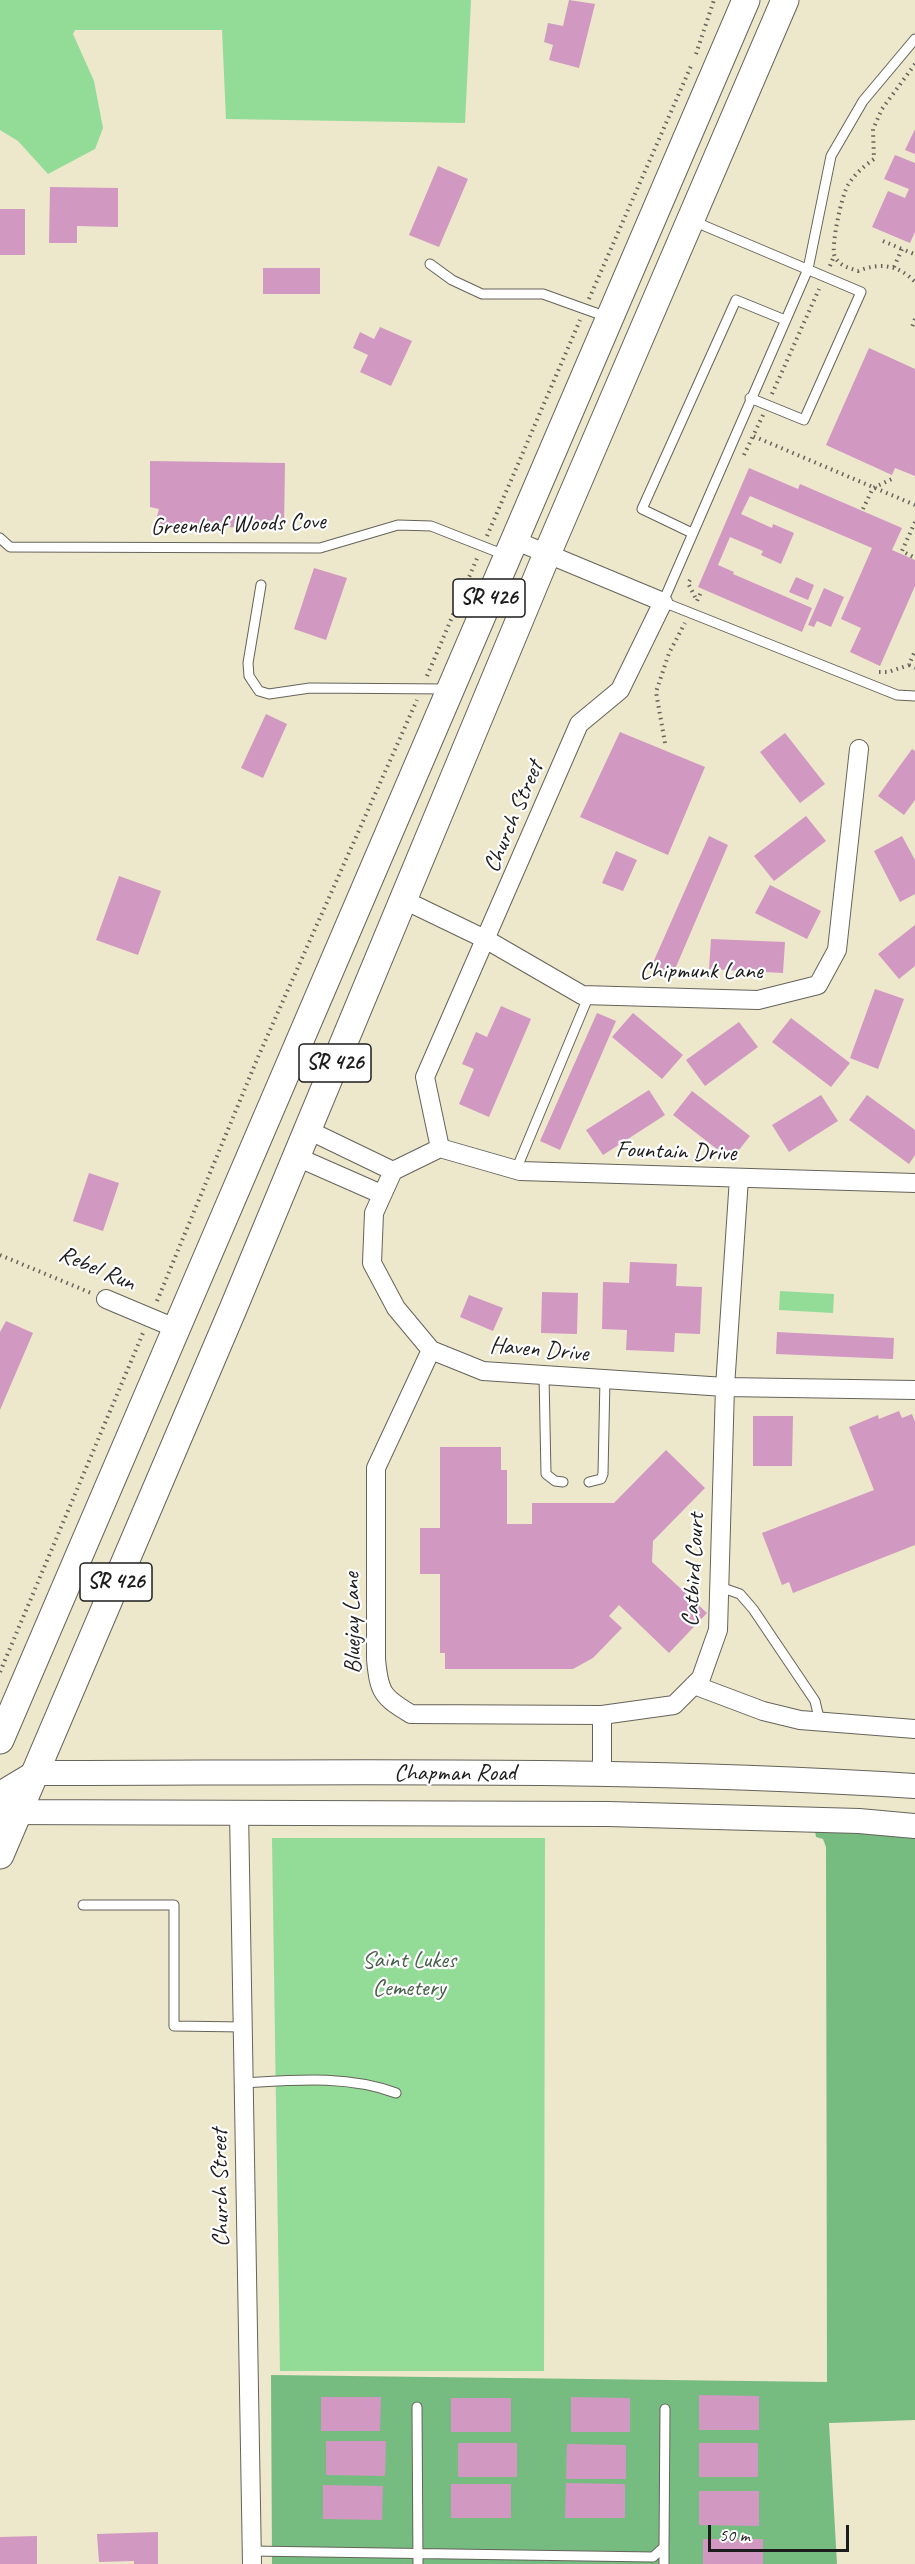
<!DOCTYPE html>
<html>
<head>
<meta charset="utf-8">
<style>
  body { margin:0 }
  #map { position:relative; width:915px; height:2564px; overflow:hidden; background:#ede7cc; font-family:Caveat,sans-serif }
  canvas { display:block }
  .scale { position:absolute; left:708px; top:2525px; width:141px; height:27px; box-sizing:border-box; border:3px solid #1c1c1c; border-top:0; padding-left:8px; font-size:18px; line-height:21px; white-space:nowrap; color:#1c1c1c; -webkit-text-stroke:4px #fff; paint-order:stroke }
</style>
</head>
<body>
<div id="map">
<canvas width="915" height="2564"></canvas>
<div class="scale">50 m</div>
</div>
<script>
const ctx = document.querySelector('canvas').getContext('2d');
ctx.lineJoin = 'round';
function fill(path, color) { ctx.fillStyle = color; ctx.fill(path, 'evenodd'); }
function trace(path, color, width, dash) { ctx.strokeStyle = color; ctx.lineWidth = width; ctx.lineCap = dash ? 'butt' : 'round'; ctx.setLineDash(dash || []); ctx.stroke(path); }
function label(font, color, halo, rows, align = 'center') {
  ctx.font = font + ' Caveat,sans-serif'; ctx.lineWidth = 4.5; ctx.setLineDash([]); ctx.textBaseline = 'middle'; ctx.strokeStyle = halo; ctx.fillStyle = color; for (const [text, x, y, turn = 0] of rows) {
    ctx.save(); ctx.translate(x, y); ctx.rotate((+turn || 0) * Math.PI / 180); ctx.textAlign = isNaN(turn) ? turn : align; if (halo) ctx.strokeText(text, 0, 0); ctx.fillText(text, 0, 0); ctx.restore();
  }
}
fill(new Path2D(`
  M0,0H471L465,123L226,119L222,30H75L73,34L94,81L103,128L95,149L48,174L18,141L0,130Z
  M780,1291L834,1294L833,1313L779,1310Z
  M272,1838H545L544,2371H280Z`), '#93dc97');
fill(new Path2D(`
  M815,1831L915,1837V2420L829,2423L837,2564H272L271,2375L827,2382L826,1847L823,1839L816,1837Z`), '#76bc80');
fill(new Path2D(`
  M569,0L595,4L579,68L549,60L553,45L544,42L548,23L563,26Z
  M915,129V154L905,150Z
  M895,155L915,163V232L910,243L872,227L888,191L905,198L909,189L884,179Z
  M438,166L468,179L439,247L409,235Z
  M50,187L118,188V227L77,226V243H49Z
  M0,209H25V255H0Z
  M263,268H320V294H263Z
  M380,327L412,341L391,386L360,372L368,355L353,348L360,332L374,339Z
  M869,348L915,369V476L895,468L892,475L826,445Z
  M150,461L285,463L284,528L154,526L159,509L150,507Z
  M749,468L798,489L800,484L902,528L892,550L915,560V586L880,666L850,652L861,628L841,619L872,548L750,496L741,514L772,528L773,524L794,533L781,564L761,555L763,551L730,537L718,565L734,572L733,574L812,608L802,632L698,587Z
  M314,568L347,578L326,640L294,629Z
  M796,577L814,585L808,600L789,592Z
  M824,588L844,597L831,627L817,621L814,627L808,625Z
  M266,714L287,724L263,778L241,768Z
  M620,732L705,767L668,855L580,817Z
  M785,733L825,784L800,803L760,752Z
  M912,749L915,751V800L904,815L878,796Z
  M806,816L826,841L774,881L754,856Z
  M709,836L728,845L673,974L652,965Z
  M902,836L915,860V894L900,902L874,851Z
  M616,851L637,860L623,891L602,883Z
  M119,876L161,891L138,955L96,940Z
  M770,885L821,911L807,939L755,913Z
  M915,925V966L899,979L878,954Z
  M711,939L785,942L783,973L709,969Z
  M875,989L904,999L878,1069L850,1058Z
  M501,1006L531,1019L489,1117L459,1104L474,1069L462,1064L476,1032L487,1037Z
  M597,1013L616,1021L560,1150L540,1141Z
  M633,1013L683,1055L662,1079L612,1037Z
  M791,1018L850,1063L831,1087L772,1042Z
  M739,1022L758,1047L705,1086L686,1060Z
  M649,1090L665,1115L603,1155L586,1130Z
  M692,1091L750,1136L731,1160L673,1115Z
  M821,1095L838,1121L789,1152L772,1125Z
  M867,1095L915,1130V1155L909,1164L849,1120Z
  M89,1173L119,1183L103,1231L73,1221Z
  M630,1262L677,1264L676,1286L702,1287L700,1334L675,1333L674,1352L626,1350L627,1330L602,1329L603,1282L629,1283Z
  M542,1292L578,1293L577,1334L541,1333Z
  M469,1295L503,1308L493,1331L460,1317Z
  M6,1321L33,1333L0,1410V1332Z
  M777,1332L894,1338L893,1359L776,1354Z
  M899,1411L902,1418L912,1414L915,1422V1545L793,1593L789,1582L782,1585L762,1533L874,1490L849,1427L878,1415L879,1419Z
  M753,1416H793L792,1466H753Z
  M440,1447H501V1470H507V1524H532V1503H614L666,1450L705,1488L653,1541L652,1562L707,1613L669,1653L619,1605L609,1616L622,1628L593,1658L573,1669H445V1653H440V1574H420V1528H440Z
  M699,2395L759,2396V2430H699Z
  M321,2397H381L380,2431H321Z
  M571,2397L630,2398V2432H571Z
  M451,2398H511V2432H451Z
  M326,2441H386L385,2476L326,2475Z
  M458,2443H517V2477H458Z
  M699,2443H758V2477H699Z
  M567,2444L626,2445V2479H566Z
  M566,2483L625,2484V2518H565Z
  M451,2484H511V2518H451Z
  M323,2485L383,2486L382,2520L323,2519Z
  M699,2491H759V2526L699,2525Z
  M158,2532V2564H134V2561L99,2562L97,2534Z
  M37,2536V2564H0V2537Z
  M703,2539H763V2564H703Z`), '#d198c1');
const lane = new Path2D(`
  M915,39L863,101L831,156L808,269L663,602L897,695L915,696
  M693,221L861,292L804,420L750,398
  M430,264L452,280L482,294H543L607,317
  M692,533L642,509L736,300L785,320
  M0,538L10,547L320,548L398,525L431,526L505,555
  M261,585L248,663L249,676L259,691L269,694L310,688L448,689
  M516,1170L589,995
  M544,1375L546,1474L555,1481L563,1482
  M589,1482L601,1479L603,1474L605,1379
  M720,1587L740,1594L753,1609L815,1701L820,1722
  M83,1905H174V2026L243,2027
  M243,2083C295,2080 347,2075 396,2093
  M417,2407L418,2564
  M251,2551L653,2557L664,2547L665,2409
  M664,2564V2547`);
const street = new Path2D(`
  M514,540L663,602L620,690L579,724L425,1077L440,1148L393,1171L374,1213L372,1263L396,1308L431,1350L483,1371L725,1387L915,1390
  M402,899L487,940L582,995L758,1000L818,985L837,950L859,749
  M308,1130L393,1171
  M440,1148L520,1171L915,1183
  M297,1157L381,1194
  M106,1299L175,1328
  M431,1350L376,1468V1659C379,1692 382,1697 411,1714L602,1715V1775
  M694,1685L763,1711L800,1720L915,1729
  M602,1715L674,1705L701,1678L718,1630L725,1387L739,1178
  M239,1811L252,2564`);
const secondary = new Path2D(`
  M0,1794L35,1773C328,1773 622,1767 915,1786
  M0,1812L608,1814L859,1821L915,1826`);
const primary = new Path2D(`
  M0,1740L746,0
  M0,1855L233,1309L547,554L785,0`);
trace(lane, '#65635a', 11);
trace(street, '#65635a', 20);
trace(secondary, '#65635a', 26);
trace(primary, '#65635a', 29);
trace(new Path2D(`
  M696,54L714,0
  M915,64L882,109L873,129L874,159C864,166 855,174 848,185C842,194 830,248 835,257C840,266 849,268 858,271C880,262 899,265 915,282
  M883,241L902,249
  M830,266L834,256
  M894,267L902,249L914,254L915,251
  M589,299L691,66
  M915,319L912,327L915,328
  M772,394L819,289
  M763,415L753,436L915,505
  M744,455L753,436
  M863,509L873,488L894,478
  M915,522L902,551L915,558
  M487,536L580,320
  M690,580L688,583L697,601L702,590
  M909,665L915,668
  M879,672H888L909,665L915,651
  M427,676L478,556
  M665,743L656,692L669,653L685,623
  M0,1255L91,1293
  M157,1301L258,1057L417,700
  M0,1672L143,1333`), '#65635a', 4, [1.5, 4.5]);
trace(lane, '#fff', 9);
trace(street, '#fff', 18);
trace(secondary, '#fff', 24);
trace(primary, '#fff', 27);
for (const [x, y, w] of [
  [489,598,72],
  [335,1063,72],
  [116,1582,72]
]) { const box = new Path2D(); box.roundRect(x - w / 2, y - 19, w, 38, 4.5); ctx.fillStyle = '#fff'; ctx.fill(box); trace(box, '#1c1c1c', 1.5); }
label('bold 22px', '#1c1c1c', null, [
  ["SR 426",489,598],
  ["SR 426",335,1063],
  ["SR 426",116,1582]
]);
label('24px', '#1c1c1c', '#fff', [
  ["Greenleaf Woods Cove",238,525,-2],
  ["Church Street",514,817,-67],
  ["Chipmunk Lane",701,972],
  ["Fountain Drive",676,1152,2],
  ["Rebel Run",97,1269,23],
  ["Haven Drive",539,1350,5],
  ["Catbird Court",694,1570,-87],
  ["Bluejay Lane",353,1623,-91],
  ["Chapman Road",455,1774],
  ["Church Street",221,2188,-91]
]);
label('24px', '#465f47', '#fff', [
  ["Saint Lukes",409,1961],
  ["Cemetery",409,1989]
]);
</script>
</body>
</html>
